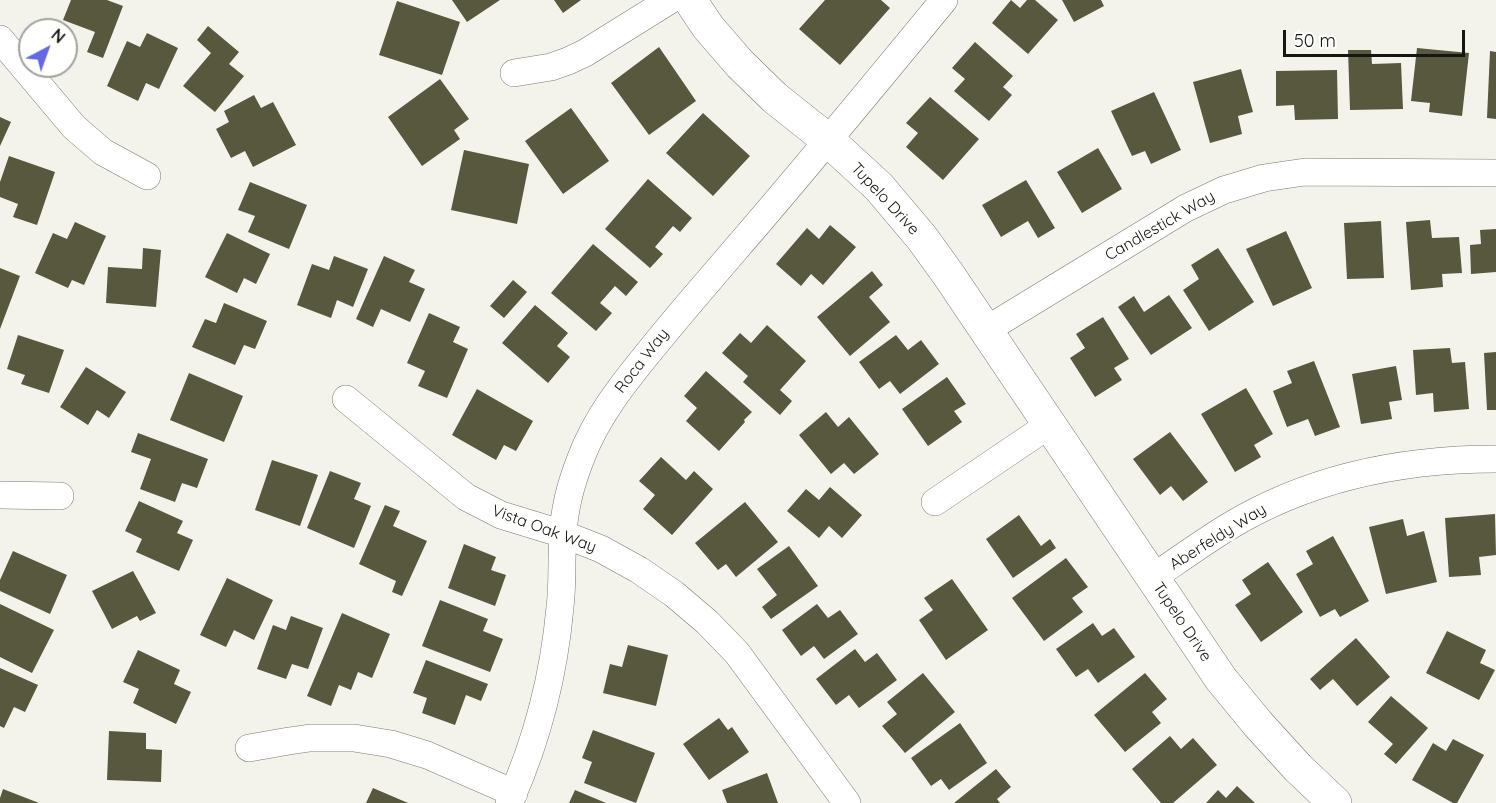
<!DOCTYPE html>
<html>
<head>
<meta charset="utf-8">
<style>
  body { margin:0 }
  #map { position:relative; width:1496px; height:803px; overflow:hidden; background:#f3f3ec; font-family:Quicksand,sans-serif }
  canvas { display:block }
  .north { position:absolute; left:18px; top:18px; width:60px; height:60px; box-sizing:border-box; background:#fffffe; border:2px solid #a1a1a0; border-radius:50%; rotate:41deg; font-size:16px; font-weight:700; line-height:24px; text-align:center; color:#151512 }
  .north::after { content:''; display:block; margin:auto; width:21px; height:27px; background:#6269e2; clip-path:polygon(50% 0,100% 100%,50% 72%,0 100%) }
  .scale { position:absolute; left:1283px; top:30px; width:182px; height:27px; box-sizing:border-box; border:3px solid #151512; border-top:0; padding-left:8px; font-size:18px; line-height:21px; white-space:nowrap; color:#151512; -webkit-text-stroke:4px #fffffe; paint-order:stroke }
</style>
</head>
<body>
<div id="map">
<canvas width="1496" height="803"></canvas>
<div class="north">N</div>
<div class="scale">50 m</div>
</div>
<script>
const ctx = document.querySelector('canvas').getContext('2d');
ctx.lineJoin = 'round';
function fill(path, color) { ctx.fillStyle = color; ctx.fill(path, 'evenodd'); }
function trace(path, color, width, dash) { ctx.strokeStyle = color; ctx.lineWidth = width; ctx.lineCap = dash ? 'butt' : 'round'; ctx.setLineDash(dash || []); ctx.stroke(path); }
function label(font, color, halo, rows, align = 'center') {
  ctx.font = font + ' Quicksand,sans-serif'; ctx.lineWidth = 6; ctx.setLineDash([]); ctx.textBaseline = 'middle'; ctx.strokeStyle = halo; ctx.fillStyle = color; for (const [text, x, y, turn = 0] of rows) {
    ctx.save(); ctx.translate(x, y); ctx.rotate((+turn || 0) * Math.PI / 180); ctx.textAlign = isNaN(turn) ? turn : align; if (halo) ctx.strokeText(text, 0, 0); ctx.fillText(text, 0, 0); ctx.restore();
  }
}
fill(new Path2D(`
  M71,0H107L123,6L103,58L87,52L95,32L63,20Z
  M452,0H500L467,22Z
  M554,0H581L563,13Z
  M825,0H881L890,8L840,65L799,29Z
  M1011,0L1020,8L1027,0H1035L1058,20L1028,54L992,23Z
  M1062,0H1101L1104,6L1074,22Z
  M397,1L460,22L442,75L379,55Z
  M208,26L239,52L229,64L244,76L215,112L183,86L211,53L197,40Z
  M147,33L178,48L159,89L146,83L138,101L107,86L127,41L140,47Z
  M975,42L1013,76L1003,87L1012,95L989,121L954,91L965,79L952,68Z
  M659,47L696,101L649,135L611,83Z
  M1417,48L1469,53L1462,116L1429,112L1430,103L1411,101Z
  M1348,50H1371L1372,64L1401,63L1403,109L1350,110Z
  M1490,51L1496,52V119L1487,118Z
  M1241,69L1253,112L1238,116L1242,134L1210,143L1193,82Z
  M1337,70L1338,119L1295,120L1294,105L1276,106V71Z
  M440,79L469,119L454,130L460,139L422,166L388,117Z
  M1154,92L1181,150L1151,164L1145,151L1132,156L1111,111Z
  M254,95L261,108L273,102L296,145L253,167L245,151L231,158L216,129L229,122L224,111Z
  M930,97L979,139L943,180L906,147L918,133L906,123Z
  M571,108L609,161L563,194L525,141Z
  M703,113L750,156L713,196L666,153Z
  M0,117L11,122L0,146Z
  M1098,148L1122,189L1082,213L1057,172Z
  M464,150L529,164L517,224L451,210Z
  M9,156L55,172L37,225L13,217L18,204L0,197V182Z
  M648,179L692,218L680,232L673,226L655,247L663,254L650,268L605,229Z
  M1026,180L1055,228L1038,238L1028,221L1001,237L982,205Z
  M250,182L307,205L289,249L248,232L255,216L238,210Z
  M1430,220L1432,238L1459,237L1462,273L1442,274L1443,287L1411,290L1406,222Z
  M1381,221L1384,278L1347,279L1344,223Z
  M75,222L106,236L84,285L72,280L68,288L35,273L53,233L67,239Z
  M830,225L856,247L823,285L811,274L801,286L776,264L807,228L819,239Z
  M1496,229V272L1471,274L1470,245L1481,244L1480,230Z
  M1286,231L1312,288L1273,306L1246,249Z
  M227,233L270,254L256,284L244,278L237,293L205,277Z
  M593,244L638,282L626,296L615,286L600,303L612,313L596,331L551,293Z
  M143,248L161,250L156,307L106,303L108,267L142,269Z
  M1218,248L1254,302L1209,331L1183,290L1199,279L1191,265Z
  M334,256L368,269L353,307L337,300L331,318L297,305L312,264L329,270Z
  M384,256L415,270L409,282L425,289L410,322L381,309L373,327L356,319Z
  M0,268L20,276L0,329Z
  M872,271L883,285L869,297L890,322L850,356L817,317Z
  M513,280L527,292L504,318L490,306Z
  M1169,295L1192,328L1151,355L1118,307L1134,296L1144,312Z
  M224,303L267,321L255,349L244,345L235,365L192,347L205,319L216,323Z
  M535,305L568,333L557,346L570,357L548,383L502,343Z
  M429,313L460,327L453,342L468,349L447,398L418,386L425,371L407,363Z
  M1103,317L1129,359L1114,368L1122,380L1095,397L1070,358L1085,348L1076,334Z
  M767,325L806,361L780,390L792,401L780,415L743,382L748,376L722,353L740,333L751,343Z
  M18,335L64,350L49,393L21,384L25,375L7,369Z
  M896,335L908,350L921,340L939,364L900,394L890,381L879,389L859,362Z
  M1450,348L1452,363L1465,362L1469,409L1434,412L1433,393L1416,395L1413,350Z
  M1496,352V410H1487L1484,353Z
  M1314,361L1340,427L1315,436L1308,419L1287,427L1273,391L1292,383L1287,371Z
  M1396,366L1402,400L1389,402L1392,419L1361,424L1352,374Z
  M86,367L126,392L109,418L97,410L88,425L60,407Z
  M706,371L752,412L744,420L745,422L719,451L686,421L697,408L684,396Z
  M189,373L243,396L224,442L170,420Z
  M947,377L966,404L954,411L962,422L928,446L902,409Z
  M1246,388L1273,434L1254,445L1261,457L1235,472L1201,414Z
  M477,389L533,421L516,451L504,445L496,460L452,435Z
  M826,412L838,427L849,417L879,454L854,474L844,463L831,474L799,435Z
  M1170,432L1208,482L1183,501L1171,486L1160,495L1133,459Z
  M138,433L208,459L197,488L182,483L175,502L140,489L151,459L131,452Z
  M661,457L686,480L694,471L713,489L672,535L643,509L655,495L639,481Z
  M272,460L318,475L300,526L255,510Z
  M330,471L361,483L354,499L371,506L354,548L307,528Z
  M830,487L862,515L842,538L829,526L819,538L787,511L806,489L819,500Z
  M139,501L183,521L177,533L193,540L179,571L136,552L142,539L125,531Z
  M745,502L778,542L736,577L726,564L718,570L695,543Z
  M385,505L400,511L393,526L427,541L402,596L392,592L396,581L359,564Z
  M1495,514L1496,555L1479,557L1481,575L1449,577L1445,518Z
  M1019,515L1041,546L1050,539L1056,548L1013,578L986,539Z
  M1403,519L1407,536L1424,531L1437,582L1386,594L1369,527Z
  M1333,536L1369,601L1340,617L1335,609L1320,617L1296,574L1313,564L1306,551Z
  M464,544L496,557L491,570L506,575L495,606L448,588Z
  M789,546L818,586L771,619L762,607L777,595L757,569Z
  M13,551L67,575L50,614L0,591V580Z
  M1066,558L1088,587L1072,598L1083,612L1044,641L1012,598Z
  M1268,562L1303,612L1261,642L1235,605L1251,594L1242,580Z
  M133,571L156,613L140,621L137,616L112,629L92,591Z
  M227,578L273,600L254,640L234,630L226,647L200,635Z
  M952,579L988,630L946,660L919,620L933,610L924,598Z
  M440,600L488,619L483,631L503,639L490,672L422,646Z
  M0,604L54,630L32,673L0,657Z
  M817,604L828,618L840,610L858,634L824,659L814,646L801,656L782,630Z
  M342,613L390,634L372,678L358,672L351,690L339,685L331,706L307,696Z
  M291,616L323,628L308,669L292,664L286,679L257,669L273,625L286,630Z
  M1093,623L1102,636L1114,628L1135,657L1098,683L1088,669L1076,677L1056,649Z
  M1447,631L1486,650L1480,663L1495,670L1479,700L1426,673Z
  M1356,638L1390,677L1357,706L1333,679L1320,690L1310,679Z
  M628,645L668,655L656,706L603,693L610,664L622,667Z
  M855,649L865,662L877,653L897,680L859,708L849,695L836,705L816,679Z
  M138,650L180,670L174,684L191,692L176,724L133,703L139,689L123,682Z
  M426,660L488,684L481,701L466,695L455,725L422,713L427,698L413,693Z
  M0,668L38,685L25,712L14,707L4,728L0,726Z
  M923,673L955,712L905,753L882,726L897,714L887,702Z
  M1145,673L1167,699L1152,712L1161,723L1125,752L1094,715Z
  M1391,696L1428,728L1396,764L1384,754L1393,744L1368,722Z
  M719,718L728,730L732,727L749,752L709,780L683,744Z
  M960,723L987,763L949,790L941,779L931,786L911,758Z
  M593,730L655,753L636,803L584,783L592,762L582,758Z
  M109,731L146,733V749L162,750L161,782L107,780Z
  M1170,736L1181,749L1193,738L1217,765L1173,803H1161L1132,769Z
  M1453,739L1484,755L1457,803H1453L1412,780L1433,743L1446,751Z
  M996,769L1011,787L997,799L1000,803H954Z
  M767,773L778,803H727L722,790Z
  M1237,786L1255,803H1206L1218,790L1226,798Z
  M373,788L408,803H366Z
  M3,789L39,803H0V798Z
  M575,790L606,803H569Z`), '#58583e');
const minor = new Path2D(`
  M0,39L74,127L103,152L147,176
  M514,73L551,67L568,61L585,53L670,0
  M986,330L1186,208L1224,190L1264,178L1305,172L1496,173
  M346,399L466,497L501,515L563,534L601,549L639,570L674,594L707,622L737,653L847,803
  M0,495L60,496
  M935,502L1049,425
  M1152,578C1177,561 1202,543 1228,527C1310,477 1401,459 1496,459
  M249,748L289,741L310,738H354L391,744L427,755L514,793
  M509,803C537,741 554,675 560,607C563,584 561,560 563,536C564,510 571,483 581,458C596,418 622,385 649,352C677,317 706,284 735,250C806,168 875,84 944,0`);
const tertiary = new Path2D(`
  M690,0L708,27L740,64L775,98L829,141L879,187L922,238L948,274L1221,679L1258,724L1298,768L1335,803`);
trace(minor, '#787973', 28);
trace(tertiary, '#787973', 34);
trace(minor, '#fff', 27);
trace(tertiary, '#fff', 33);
label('16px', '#151512', '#fffffe', [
  ["Tupelo Drive",885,199,47],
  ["Candlestick Way",1160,226,-30],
  ["Roca Way",642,361,-52],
  ["Vista Oak Way",544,529,20],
  ["Aberfeldy Way",1218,537,-32],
  ["Tupelo Drive",1182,622,56]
]);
</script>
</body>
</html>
